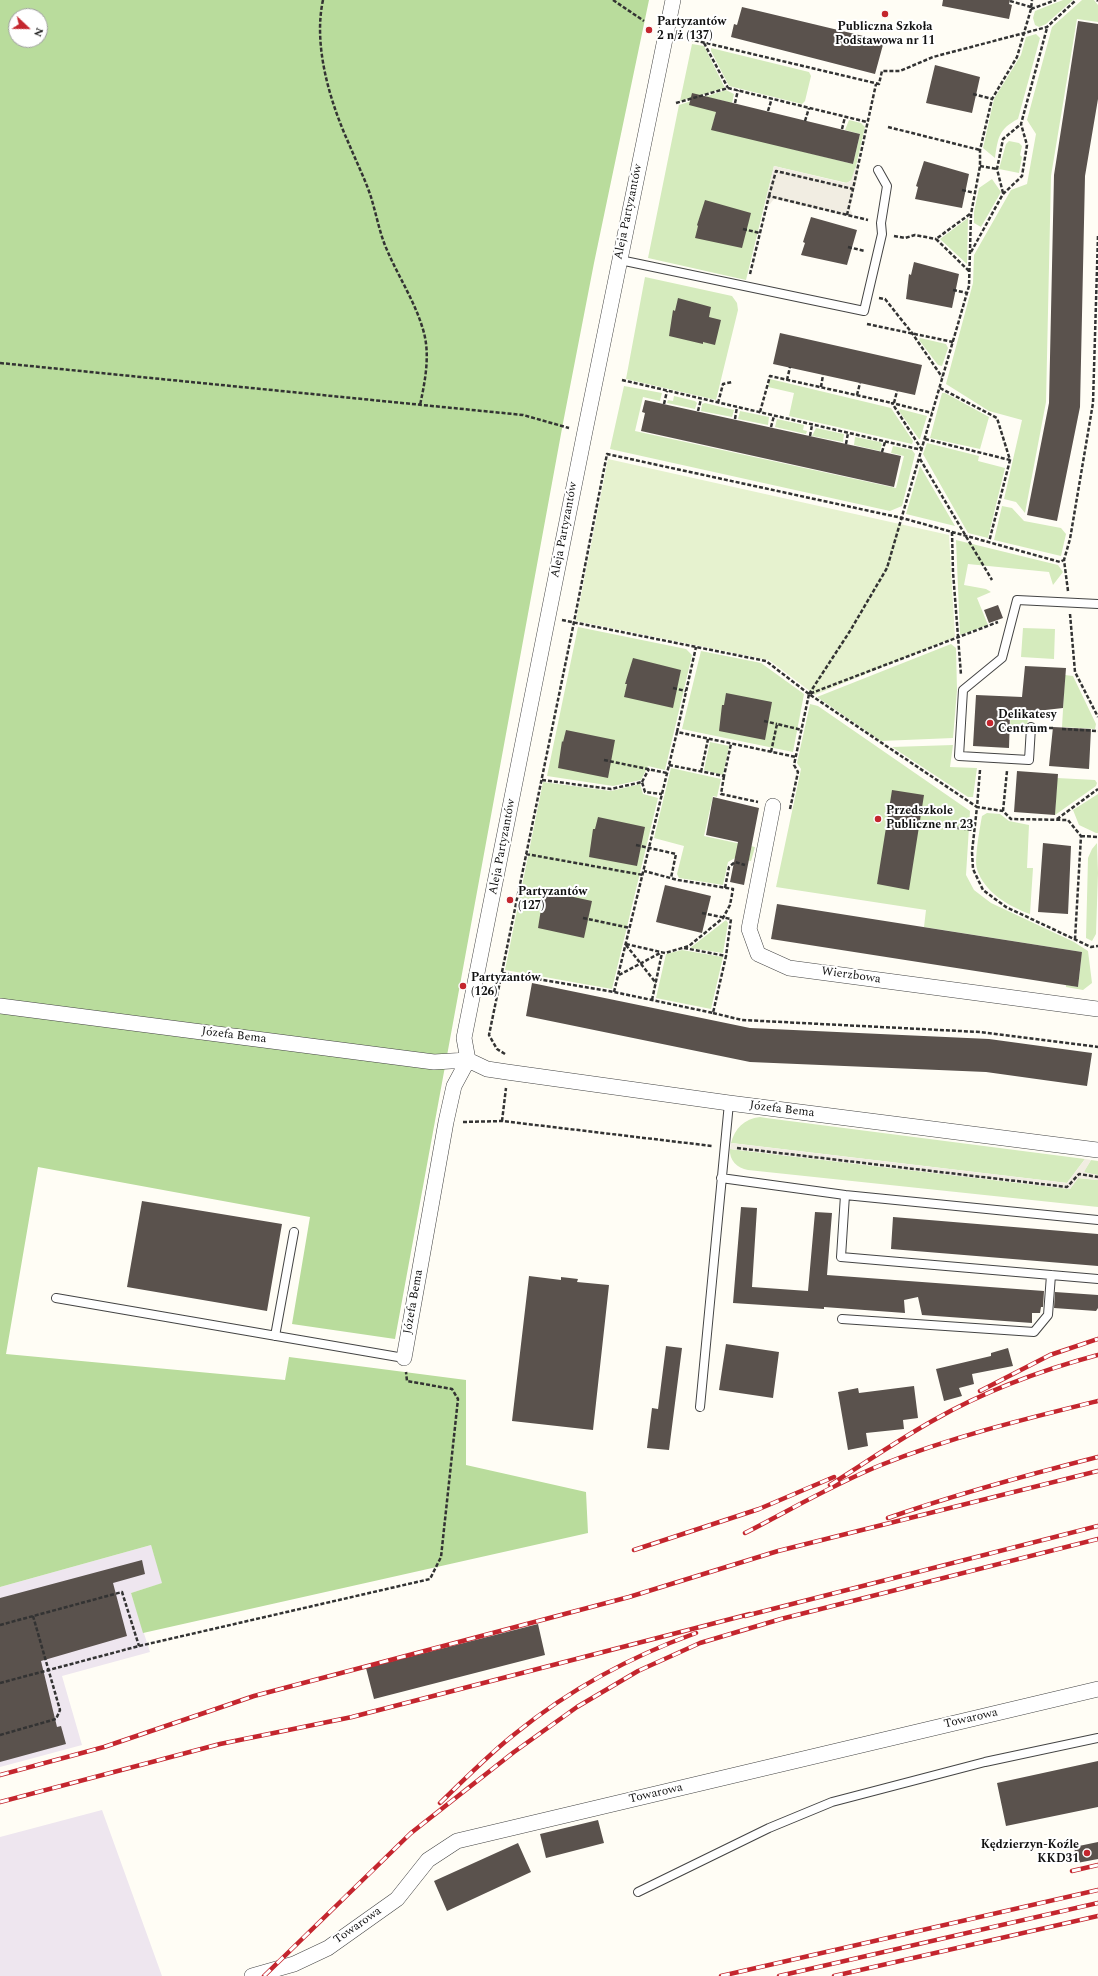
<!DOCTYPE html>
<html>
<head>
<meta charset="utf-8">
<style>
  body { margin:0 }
  #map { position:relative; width:1098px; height:1976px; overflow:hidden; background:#fffdf5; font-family:Spectral,serif }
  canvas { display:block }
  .north { position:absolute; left:8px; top:8px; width:40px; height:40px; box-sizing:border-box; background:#fff; border:1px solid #a0a0a0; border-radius:50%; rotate:112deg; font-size:11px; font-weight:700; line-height:16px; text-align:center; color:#111 }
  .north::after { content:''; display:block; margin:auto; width:14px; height:18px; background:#c4262e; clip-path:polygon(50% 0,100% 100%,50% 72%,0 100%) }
</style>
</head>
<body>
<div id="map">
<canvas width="1098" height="1976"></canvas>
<div class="north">N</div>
</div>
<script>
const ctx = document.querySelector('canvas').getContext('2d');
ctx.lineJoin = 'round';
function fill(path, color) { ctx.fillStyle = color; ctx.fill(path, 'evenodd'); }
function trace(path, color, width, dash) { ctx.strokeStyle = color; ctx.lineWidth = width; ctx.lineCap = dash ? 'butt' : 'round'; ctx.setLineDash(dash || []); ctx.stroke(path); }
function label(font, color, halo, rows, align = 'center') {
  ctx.font = font + ' Spectral,serif'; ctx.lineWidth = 4; ctx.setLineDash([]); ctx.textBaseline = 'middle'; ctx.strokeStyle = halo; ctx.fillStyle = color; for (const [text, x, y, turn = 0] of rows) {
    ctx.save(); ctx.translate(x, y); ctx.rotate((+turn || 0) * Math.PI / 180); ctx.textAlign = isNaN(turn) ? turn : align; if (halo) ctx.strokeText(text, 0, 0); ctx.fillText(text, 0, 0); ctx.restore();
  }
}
fill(new Path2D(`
  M151,1545L163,1583L131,1593L150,1652L62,1676L82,1745L0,1767V1587Z
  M102,1810L162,1976H0V1837Z`), '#eee6ef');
fill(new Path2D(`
  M1063,0H1073L1046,24L1039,27L1035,25L1033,18L1035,11Z
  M1082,0H1094L1098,5V22L1077,19L1051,176L1046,402L1025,513L1016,502L1004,499L1022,420L989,411L946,384L973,283L974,255L1011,190L1027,184L1036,134L1027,120L1052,27Z
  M1036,34L1040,38L1018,119C999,129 998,137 995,158L983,148L994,99L1021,55L1026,37Z
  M692,44L704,46L725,88L680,101Z
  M711,48L809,72L811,76L805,101L802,104L729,86L711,51Z
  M726,90L734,94L732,103L716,99V112L712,129L853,164L860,134L845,130L849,120L861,123L865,127L853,179L847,183L774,166L746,280L648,258L679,105Z
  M1009,141L1019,143L1022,146L1020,155L1022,157L1019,173L999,169L1006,144Z
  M992,179L1001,192L981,227L974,223V212L979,188Z
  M968,218L967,264L940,239Z
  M645,277L732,296L737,303L738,310L716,400L626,379Z
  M920,338L946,344L948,348L942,366L938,365L919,340Z
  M770,379L891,408L913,441L912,444L789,416L794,393L768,387Z
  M624,386L662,393L660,401L643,397L635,431L896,488L904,456L891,453L893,446L912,450L915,454L902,506L890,511L610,449Z
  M942,393H945L989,417L980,449L930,438Z
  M674,396L695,401L697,403L695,409L667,403L668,400L673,401Z
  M705,403L734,410L732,417L701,411L702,404Z
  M900,409L927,416L920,439H919L899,411Z
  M740,411L769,417L768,425L738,419Z
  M777,419L804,425L803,430L807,431L806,434L775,427Z
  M816,428L844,434L843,442L812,436Z
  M855,437L880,442L882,444L880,451L854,445Z
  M927,443L979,456L978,461L1005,468L988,538L968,533L923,454Z
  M920,466L955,526L906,514Z
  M1002,506L1012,508L1024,521L1061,528L1066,534L1061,556L994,540Z
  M956,540L1058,565L1063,572L1053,585L1049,572L968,564L964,585L986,589L991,592L977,598L988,625L960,635Z
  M578,627L686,649L692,655L665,770L648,766L641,780L613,786L547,776Z
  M1023,628L1055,629L1054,659L1021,657Z
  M951,644L956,648L957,690L953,738L881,741L817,697Z
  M701,651L761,663L804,694L793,752L682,729Z
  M1065,675L1073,676L1096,724L1095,729L1062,727Z
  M810,704L818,706L970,811L966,875L974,890L991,903L1074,942L1088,951L1092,983L1083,990L1066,987V985L1078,987L1082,952L924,927L926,910L776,887L801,769L797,763Z
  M1011,707L1021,708V717H1028L1027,728L1010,727Z
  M710,742L729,746L723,775L704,770Z
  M953,745L950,767L977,768L973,797H968L892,747Z
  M671,768L721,779L717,797L713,796L704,836L755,847L751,861L735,858L728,862L723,885L679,878L677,874L684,846L654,838Z
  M1057,778L1095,780L1097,783L1096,786L1055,815Z
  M543,782L611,791L640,784L643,794L658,798L612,989L505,970Z
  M1098,794V833H1096L1079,825L1073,810Z
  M987,813L1000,814L1009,821L1029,825L1027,868H1033L1030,914C1008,906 984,892 977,869C974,860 980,827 982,816Z
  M1097,843L1098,873L1096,934L1092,941L1086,938L1088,858L1092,849Z
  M726,920L728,923L723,953L690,948Z
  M682,950L723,957L711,1009L656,998L666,954Z
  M760,1117L766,1118L1085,1159L1067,1183L731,1143C735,1128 744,1119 760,1117Z
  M730,1149L1070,1189L1078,1178L1098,1180V1207L748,1170C737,1168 729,1160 730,1149Z
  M1091,1160L1098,1161V1175L1085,1173L1084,1171Z`), '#d5ebbd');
fill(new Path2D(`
  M0,0H649L594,263L563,423L395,1339L292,1324L310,1217L38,1167L6,1354L285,1380L289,1357L466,1380V1465L586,1492L588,1533L143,1633L131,1593L162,1583L151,1545L0,1587ZM16,16H40V40H16Z`), '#b9dc9c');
fill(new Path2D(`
  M608,459L949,535L955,637L815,695L769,660L576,621Z`), '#e6f2cf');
fill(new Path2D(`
  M774,166L845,183L851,181L855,168L859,169L850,209L852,213L851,217L774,199L770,204L765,203Z
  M731,1143L1067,1183L1085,1159L1091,1160L1084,1172L1098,1175V1180L1078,1178L1070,1189L730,1149Z`), '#f1ede2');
fill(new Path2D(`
  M943,0H1010L1009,4L1012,5L1009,19L942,6Z
  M742,7L884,41L875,74L731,37L734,24L737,25Z
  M1078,21L1098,24V99L1085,176L1080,407L1057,521L1027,515L1049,403L1054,175Z
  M935,65L980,77L972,113L926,103Z
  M692,93L860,134L853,164L711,130L716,112L689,105Z
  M924,161L969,174L962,208L915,199L918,187L916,186Z
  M705,200L751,213L742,248L695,238L698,226L697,225Z
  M811,217L857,230L847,265L801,255L805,243L803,242Z
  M914,262L959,274L952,308L906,299L909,274L911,275Z
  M678,298L711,307L709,317L721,320L715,345L703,342V344L669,336L673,310L675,311Z
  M780,333L922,365L915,395L773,364Z
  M645,400L901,456L894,487L641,431L645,413L642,412Z
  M998,605L1003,618L989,623L984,610Z
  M633,658L681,670L673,708L624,697L627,684H625Z
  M1025,666L1066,668L1063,708L1010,714L1009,748L973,746L976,695L1022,697Z
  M726,693L772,702L765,740L719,731L722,705H724Z
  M1053,727L1091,729L1089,769L1049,766Z
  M566,730L615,740L608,778L558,768L562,741L563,742Z
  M1017,771L1058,774L1055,815L1014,812Z
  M892,790L924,795L909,890L877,884Z
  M713,797L759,808L744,885L730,882L738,842L706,835Z
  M598,817L645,827L637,866L589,857L593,829H595Z
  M1043,843L1071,846L1068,914L1038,912Z
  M665,885L711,896L702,933L656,922Z
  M546,891L592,901L584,938L538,928L542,903Z
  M777,904L1082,952L1078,987L771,939Z
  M532,983L750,1028L989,1039L1092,1053L1087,1086L986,1072L750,1062L526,1016Z
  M142,1201L282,1224L267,1311L127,1287Z
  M741,1207L757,1208L752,1287L808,1291L815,1212L832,1213L827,1275L1044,1291L1043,1307H1041L1040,1313H1032V1323L922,1315L918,1297L904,1300L905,1313L824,1307V1309L733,1303Z
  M893,1217L1098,1234V1266L891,1249Z
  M529,1276L561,1280V1277L578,1279L577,1282L609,1285L593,1430L512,1421Z
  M1055,1292L1098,1295V1308L1096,1311L1054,1308Z
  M726,1344L779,1352L773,1398L719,1390Z
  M666,1346L682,1348L669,1450L647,1448L652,1408L658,1409Z
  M1008,1348L1013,1366L972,1374L974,1384L959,1388L962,1396L944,1401L936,1369L991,1356V1353Z
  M914,1386L918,1418L903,1420L904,1429L866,1433L868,1446L848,1450L838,1392L858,1388L859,1393Z
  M142,1560L145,1574L113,1583L127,1636L41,1661L57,1727L61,1726L66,1744L0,1762V1598Z
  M538,1624L545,1655L374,1699L366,1668Z
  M1098,1761V1807L1006,1826L997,1783Z
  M598,1820L604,1843L546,1858L540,1834Z
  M1098,1842V1859L1077,1863L1074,1847Z
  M518,1843L531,1872L447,1911L434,1881Z`), '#5a524d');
const lane = new Path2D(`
  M620,260L864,311L882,234L881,223L887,186L878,170
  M1031,727L1029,760L959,756L963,690L1002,658L1017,600L1098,604
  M721,1178L845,1195L841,1257L1098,1279
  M845,1195L1098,1220
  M56,1298L404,1358
  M842,1319L1034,1332L1048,1315L1051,1275
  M275,1336L294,1232
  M700,1407L729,1103
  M638,1892L769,1828L832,1802L985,1762L1098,1738`);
const street = new Path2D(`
  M773,806L749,929L758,954L789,968L1098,1009
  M0,1006L434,1062L468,1060L487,1069L507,1072L729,1103L1098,1150
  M468,1060L464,1038L585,431L673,0
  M404,1358L446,1122L454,1086L468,1060
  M252,1976L294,1964L328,1948L397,1899L428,1860L457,1841L1098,1689`);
trace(lane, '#444', 10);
trace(street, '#444', 16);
trace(new Path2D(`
  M323,0C313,46 330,102 349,144C356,161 364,177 370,194C376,212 379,232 387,250C399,278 416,303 424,333C430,356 425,382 420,405
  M613,0L644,21
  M1097,0L1098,1
  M1010,1L1031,7
  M1031,9L1056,0
  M689,39L879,84L882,71H900L933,57L1047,27L1076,0
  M704,43L728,88
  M973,94L992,99
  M676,103L728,88L867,122
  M735,103L738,90
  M768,111L772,98
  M805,121L809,108
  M888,127L980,150
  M842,129L845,117
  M980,166L997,169
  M962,190L975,193
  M1003,193L997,169L1003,139L1021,124
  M769,196L776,171L853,189L876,84
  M847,215L853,189
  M743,229L760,233
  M894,236L905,238L915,235L936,239
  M848,247L865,251
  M971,252L1003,194L1022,176L1027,145L1021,124L1047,28
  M969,271L936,239L970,214
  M750,274L769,196L868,220
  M953,290L967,293
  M879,298L885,299L912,333L942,377
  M867,324L953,342
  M0,363L523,415L569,428
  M622,380L922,450
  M787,380L790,367
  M821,387L823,375
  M940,388L997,418L1010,460L989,542
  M857,395L860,383
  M718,403L723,384L732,382
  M894,403L897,391
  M664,404L667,391
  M698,411L701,399
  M760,412L770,376L892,403
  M735,419L737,407
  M771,427L774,416
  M810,436L812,425
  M925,439L1010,460
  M846,444L848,433
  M922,450L892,403L932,413
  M882,452L885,442
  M920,459L992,580
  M952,532L953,572L961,675
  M1068,591L1064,560L1070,539L1093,403L1098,235
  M1070,614L1075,672L1098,717
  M562,620L766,661L809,694L977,807L972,852L973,869L983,890L1006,907L1091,947L1098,946
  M673,688L686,691
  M809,694L850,631L887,568L969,286L971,214L980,166V150L992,99L1017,57L1031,9L1032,0
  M764,721L777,724
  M1043,728H1053
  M1062,729L1098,731
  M677,732L696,647
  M771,752L777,724L802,730
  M604,760L667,773
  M669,765L724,776L731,744
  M980,770L977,807L1003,811L1011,819L1068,820L1081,836L1075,939
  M701,772L708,739
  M724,776L721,794L758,802
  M542,780L611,789L642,782L645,792L662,794
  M642,782L649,769
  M790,809L798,772L794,765L809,694L998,622
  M1003,811L1007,771
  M1057,819L1098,789
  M920,823L974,830
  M1081,836L1098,837
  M636,845L676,854L671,878
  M526,854L643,875
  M725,888L729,867L735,862L745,865
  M702,913L731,919L726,956
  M583,918L630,928
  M626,944L665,953L689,946L723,918L730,905L733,889L678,880L644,871
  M626,945L656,983
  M502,973L614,992L713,1013L726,956L684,948
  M619,975L662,952
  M614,992L677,732L796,757
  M652,1000L662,953
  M713,1013L742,1020L980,1032L1098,1047
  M505,1054L497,1049L489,1035L574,622L607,454L902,518L1060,562L1064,560
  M502,1121L506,1088
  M463,1122L502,1121L712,1146
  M737,1148L1067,1187L1079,1174L1098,1177
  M0,1625L122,1592L139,1646
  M0,1683L139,1646L430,1579L441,1557L458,1399L452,1389L407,1381L406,1372
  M0,1735L56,1719L60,1710L33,1616`), '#333', 2.5, [4, 2]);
trace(lane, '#fff', 8);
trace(street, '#fff', 15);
const rail = new Path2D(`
  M980,1391L1050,1355L1098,1339
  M830,1485C865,1463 898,1440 934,1420C985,1391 1042,1370 1098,1355
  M888,1518C957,1494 1027,1475 1098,1457
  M745,1533C790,1510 834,1484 881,1465C951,1437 1025,1419 1098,1401
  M634,1550L759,1509L834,1477
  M745,1616L1098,1526
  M0,1775L104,1747L254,1696L629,1597L778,1551L1098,1471
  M0,1802L220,1744L352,1717L750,1614
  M440,1803C465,1779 489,1754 516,1733C569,1690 632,1656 696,1633
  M1072,1871L1098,1865
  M264,1976L411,1833L514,1752L577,1707L638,1671L700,1643L781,1619L1098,1539
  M721,1976L1098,1890
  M779,1976L1098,1903
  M834,1976L1098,1916`);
trace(rail, '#c4262e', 4.5);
trace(rail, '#fff', 3, [9]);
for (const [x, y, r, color] of [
  [885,14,4,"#c4262e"],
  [649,30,4,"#c4262e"],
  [990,723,4,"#c4262e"],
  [878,819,4,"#c4262e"],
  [510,900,4,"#c4262e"],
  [463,986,4,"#c4262e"],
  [1087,1853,4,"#c4262e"]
]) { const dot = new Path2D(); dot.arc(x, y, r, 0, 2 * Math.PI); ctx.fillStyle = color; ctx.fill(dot); trace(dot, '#fff', 1.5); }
label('bold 12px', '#111', '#fff', [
  ["Partyzantów",657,23],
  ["2 n/ż (137)",657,37],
  ["Publiczna Szkoła",885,28,"center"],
  ["Podstawowa nr 11",885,42,"center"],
  ["Delikatesy",998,716],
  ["Centrum",998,730],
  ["Przedszkole",886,812],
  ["Publiczne nr 23",886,826],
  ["Partyzantów",518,893],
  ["(127)",518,907],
  ["Partyzantów",471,979],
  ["(126)",471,993],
  ["Kędzierzyn-Koźle",1079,1846,"right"],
  ["KKD31",1079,1860,"right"]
], 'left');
label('12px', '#111', '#fff', [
  ["Aleja Partyzantów",629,212,-78],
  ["Aleja Partyzantów",565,530,-79],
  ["Aleja Partyzantów",503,847,-79],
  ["Wierzbowa",851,976,8],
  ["Józefa Bema",234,1036,7],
  ["Józefa Bema",782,1110,7],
  ["Józefa Bema",414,1302,-80],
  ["Towarowa",971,1719,-13],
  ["Towarowa",656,1794,-13],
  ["Towarowa",358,1926,-35]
]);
</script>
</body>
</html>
